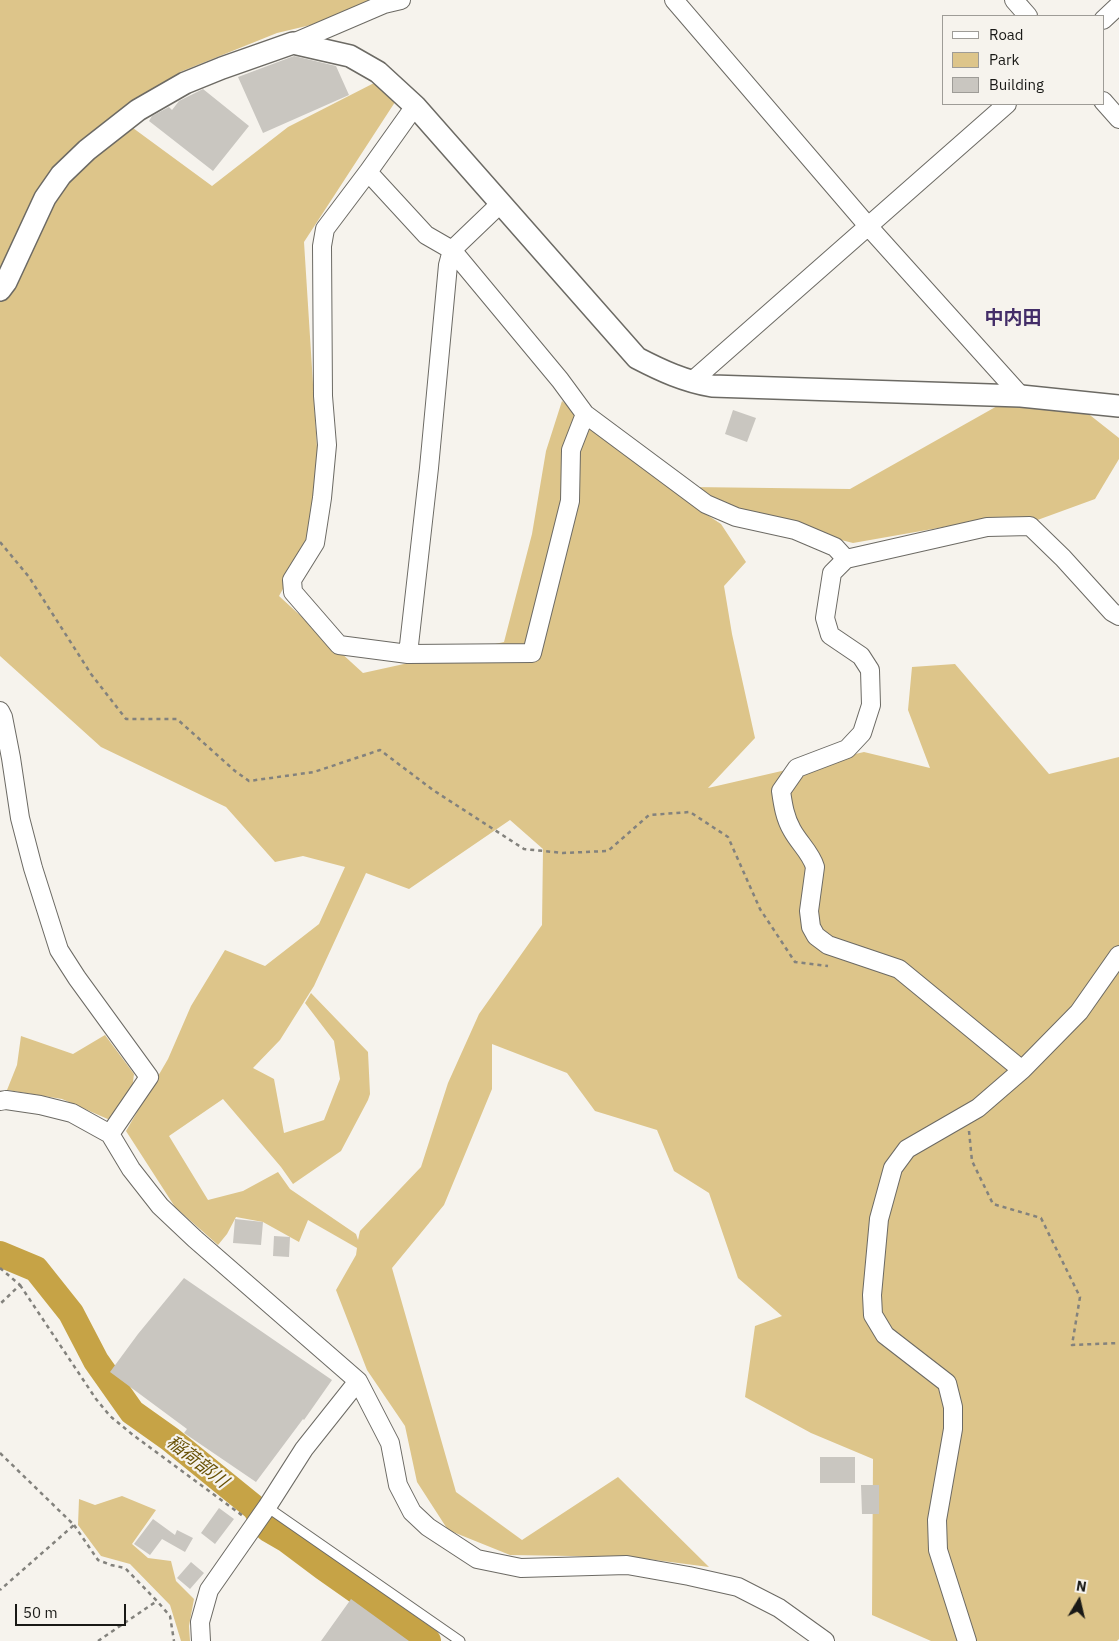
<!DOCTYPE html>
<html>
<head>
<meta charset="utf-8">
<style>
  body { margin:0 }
  #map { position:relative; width:1119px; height:1641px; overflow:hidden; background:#f6f3ed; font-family:"IBM Plex Sans",sans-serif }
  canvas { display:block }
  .legend { position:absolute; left:942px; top:15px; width:162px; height:90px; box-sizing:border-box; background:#f6f3ed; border:1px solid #9e9c97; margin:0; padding:6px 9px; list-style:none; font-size:15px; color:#191916 }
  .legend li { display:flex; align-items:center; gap:10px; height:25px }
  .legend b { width:25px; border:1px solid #9e9c97 }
  .north { position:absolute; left:1054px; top:1576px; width:50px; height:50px; -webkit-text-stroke:4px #f6f3ed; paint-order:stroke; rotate:9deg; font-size:14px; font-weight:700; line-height:20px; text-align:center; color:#191916 }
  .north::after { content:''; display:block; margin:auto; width:18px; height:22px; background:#191916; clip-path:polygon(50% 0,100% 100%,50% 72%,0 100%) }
  .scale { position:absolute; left:15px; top:1604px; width:111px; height:22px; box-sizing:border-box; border:2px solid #191916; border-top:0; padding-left:6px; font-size:15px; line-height:18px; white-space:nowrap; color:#191916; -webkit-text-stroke:4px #f6f3ed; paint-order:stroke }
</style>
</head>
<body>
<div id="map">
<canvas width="1119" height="1641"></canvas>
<ul class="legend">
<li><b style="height:6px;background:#fff"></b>Road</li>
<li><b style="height:14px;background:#ddc58a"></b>Park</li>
<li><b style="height:14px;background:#c9c6c0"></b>Building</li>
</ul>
<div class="north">N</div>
<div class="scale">50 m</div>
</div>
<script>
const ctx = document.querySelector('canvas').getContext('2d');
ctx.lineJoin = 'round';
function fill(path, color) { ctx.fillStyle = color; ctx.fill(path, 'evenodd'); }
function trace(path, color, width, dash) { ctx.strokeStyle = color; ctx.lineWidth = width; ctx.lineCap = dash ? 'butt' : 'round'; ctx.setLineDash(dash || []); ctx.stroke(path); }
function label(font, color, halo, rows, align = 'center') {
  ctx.font = font + ' "IBM Plex Sans","Noto Sans JP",sans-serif'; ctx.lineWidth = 4.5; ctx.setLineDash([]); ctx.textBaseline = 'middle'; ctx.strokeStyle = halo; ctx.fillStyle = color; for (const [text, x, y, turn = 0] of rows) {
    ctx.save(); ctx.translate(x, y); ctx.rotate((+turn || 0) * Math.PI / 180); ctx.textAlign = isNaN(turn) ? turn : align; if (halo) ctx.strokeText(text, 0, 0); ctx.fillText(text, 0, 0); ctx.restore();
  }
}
fill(new Path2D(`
  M0,0H373L336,19L277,33L180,72L133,128L212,186L288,127L378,81L397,99L304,242L318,463L311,539L279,596L363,673L504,642L532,534L546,451L562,401L667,484L689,503L721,524L746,562L724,586L732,634L755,738L708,788L864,752L930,768L908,710L912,667L955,664L1049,774L1119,757V1639L1117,1641H931L872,1615L873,1459L811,1433L745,1397L755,1326L782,1316L738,1278L709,1193L674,1171L657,1130L595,1111L567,1073L492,1044V1089L444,1205L392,1268L456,1492L522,1540L618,1477L709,1567L632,1557L510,1555L448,1530L417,1482L405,1426L367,1370L336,1290L356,1255L357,1248L308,1220L299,1242L263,1222L236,1217L227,1234L218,1245L175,1207L126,1131L168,1059L191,1006L225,950L265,966L319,924L345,867L303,856L275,862L226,807L101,747L0,656ZM510,820L543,849L542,925L479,1014L448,1083L421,1167L360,1231L358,1240L356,1234L290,1189L278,1172L243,1191L208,1200L169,1136L223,1099L281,1167L293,1184L341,1151L368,1100L370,1094L368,1052L311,993L305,1003L334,1041L340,1079L324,1120L284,1133L274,1079L253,1068L280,1040L314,986L366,873L409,889Z
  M999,405L1086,412L1119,438V459L1095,499L1032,522L995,518L853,543L735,513L691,487L850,489Z
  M105,1035L134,1074L132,1090L110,1120L62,1099L7,1090L17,1065L21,1036L73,1054Z
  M122,1496L156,1510L132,1544L148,1558L171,1561L176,1581L194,1599L189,1626L190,1641H181L170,1605L130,1564L101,1556L78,1525L79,1499L95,1505Z`), '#ddc58a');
trace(new Path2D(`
  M0,1254L36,1269L71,1313L96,1361L132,1412L170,1439L255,1508L268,1529L287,1540L323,1567L428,1641`), '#c6a346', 26);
fill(new Path2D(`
  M294,56L336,66L349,95L263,133L238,77Z
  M203,89L249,126L213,171L149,121L152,116L169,107L172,110L179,101Z
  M733,410L756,418L747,442L725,434Z
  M235,1219L263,1222L261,1245L233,1243Z
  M274,1236L290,1237L289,1257L273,1256Z
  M184,1278L332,1380L304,1420L303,1419L256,1482L184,1433L187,1429L110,1372L138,1334Z
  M820,1457H855V1483H820Z
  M861,1485H879V1514H862Z
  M219,1508L234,1519L215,1544L201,1533Z
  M153,1519L175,1535L177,1530L193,1538L185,1552L162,1539L150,1555L134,1544Z
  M191,1562L204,1573L190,1589L177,1578Z
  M351,1599L409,1641H321Z`), '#c9c6c0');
const service = new Path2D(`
  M267,1507L460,1641`);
const minor = new Path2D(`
  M674,0L868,226L1021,396
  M1014,0L1028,16
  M1103,20L1119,5
  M293,43L384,4L401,0
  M1103,101L1119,119
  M415,106L368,172L325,229L322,246L323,396L327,445L322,498L315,543L292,580L293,592L339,645L408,654L532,653L570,501L571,450L585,414
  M368,172L426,235L452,250L560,380L585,414L706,504L736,517L795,530L835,547L846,559
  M691,382L1007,104
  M408,654L429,468L448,265L452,250L500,204
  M0,711L3,717L11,758L20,818L33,868L59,950L77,978L149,1077L110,1134
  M1022,1070L899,969L828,945L816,936L811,927L809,911L815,867C811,853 799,843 792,830C785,818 783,805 781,791L797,768L847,749L862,733L871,705L870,670L861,656L830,635L825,618L832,573L846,559L987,527L1030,526L1063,558L1112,612L1119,616
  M0,1101L6,1100L40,1105L72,1113L110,1134L131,1169L160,1206L195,1239L358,1381L390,1443L398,1485L412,1512L428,1527L477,1559L521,1568L627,1565L689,1576L738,1587L779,1608L825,1641
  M201,1641L200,1622L209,1590L267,1507L304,1449L358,1381
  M967,1641L938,1550L937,1520L953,1429V1407L947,1383L885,1335L873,1315L872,1295L879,1219L893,1168L907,1149L978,1108L1022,1070L1079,1012L1119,955`);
const tertiary = new Path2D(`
  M0,290L6,282L45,198L61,175L87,150L138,110L185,83L222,68L293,43L350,56L378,72L415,106L637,358C662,371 684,381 712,386L1021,396L1119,406`);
trace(service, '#6c6a64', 11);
trace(minor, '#6c6a64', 20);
trace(tertiary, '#6c6a64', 24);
trace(new Path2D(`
  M0,542L29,577L91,674L126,719H177L235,771L249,781L314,772L380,750L433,790L524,849L563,853L608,851L649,815L690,812L728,837L760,909L795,962L828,966
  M969,1131L972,1161L993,1204L1041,1218L1080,1297L1072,1345L1119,1343
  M0,1268L20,1285L0,1304
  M20,1285L96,1399L110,1416L133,1435L243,1516
  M0,1453L74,1525L0,1590
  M74,1525L98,1560L111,1565L125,1568L157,1601L170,1616L174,1641
  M98,1641L157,1601`), '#83827d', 2.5, [4, 4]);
trace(service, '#fff', 9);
trace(minor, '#fff', 18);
trace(tertiary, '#fff', 21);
label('italic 18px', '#685105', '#f6f3ed', [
  ["稲荷部川",197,1462,38]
]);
label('bold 19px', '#432d68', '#f6f3ed', [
  ["中内田",1013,319]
]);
</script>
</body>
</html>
